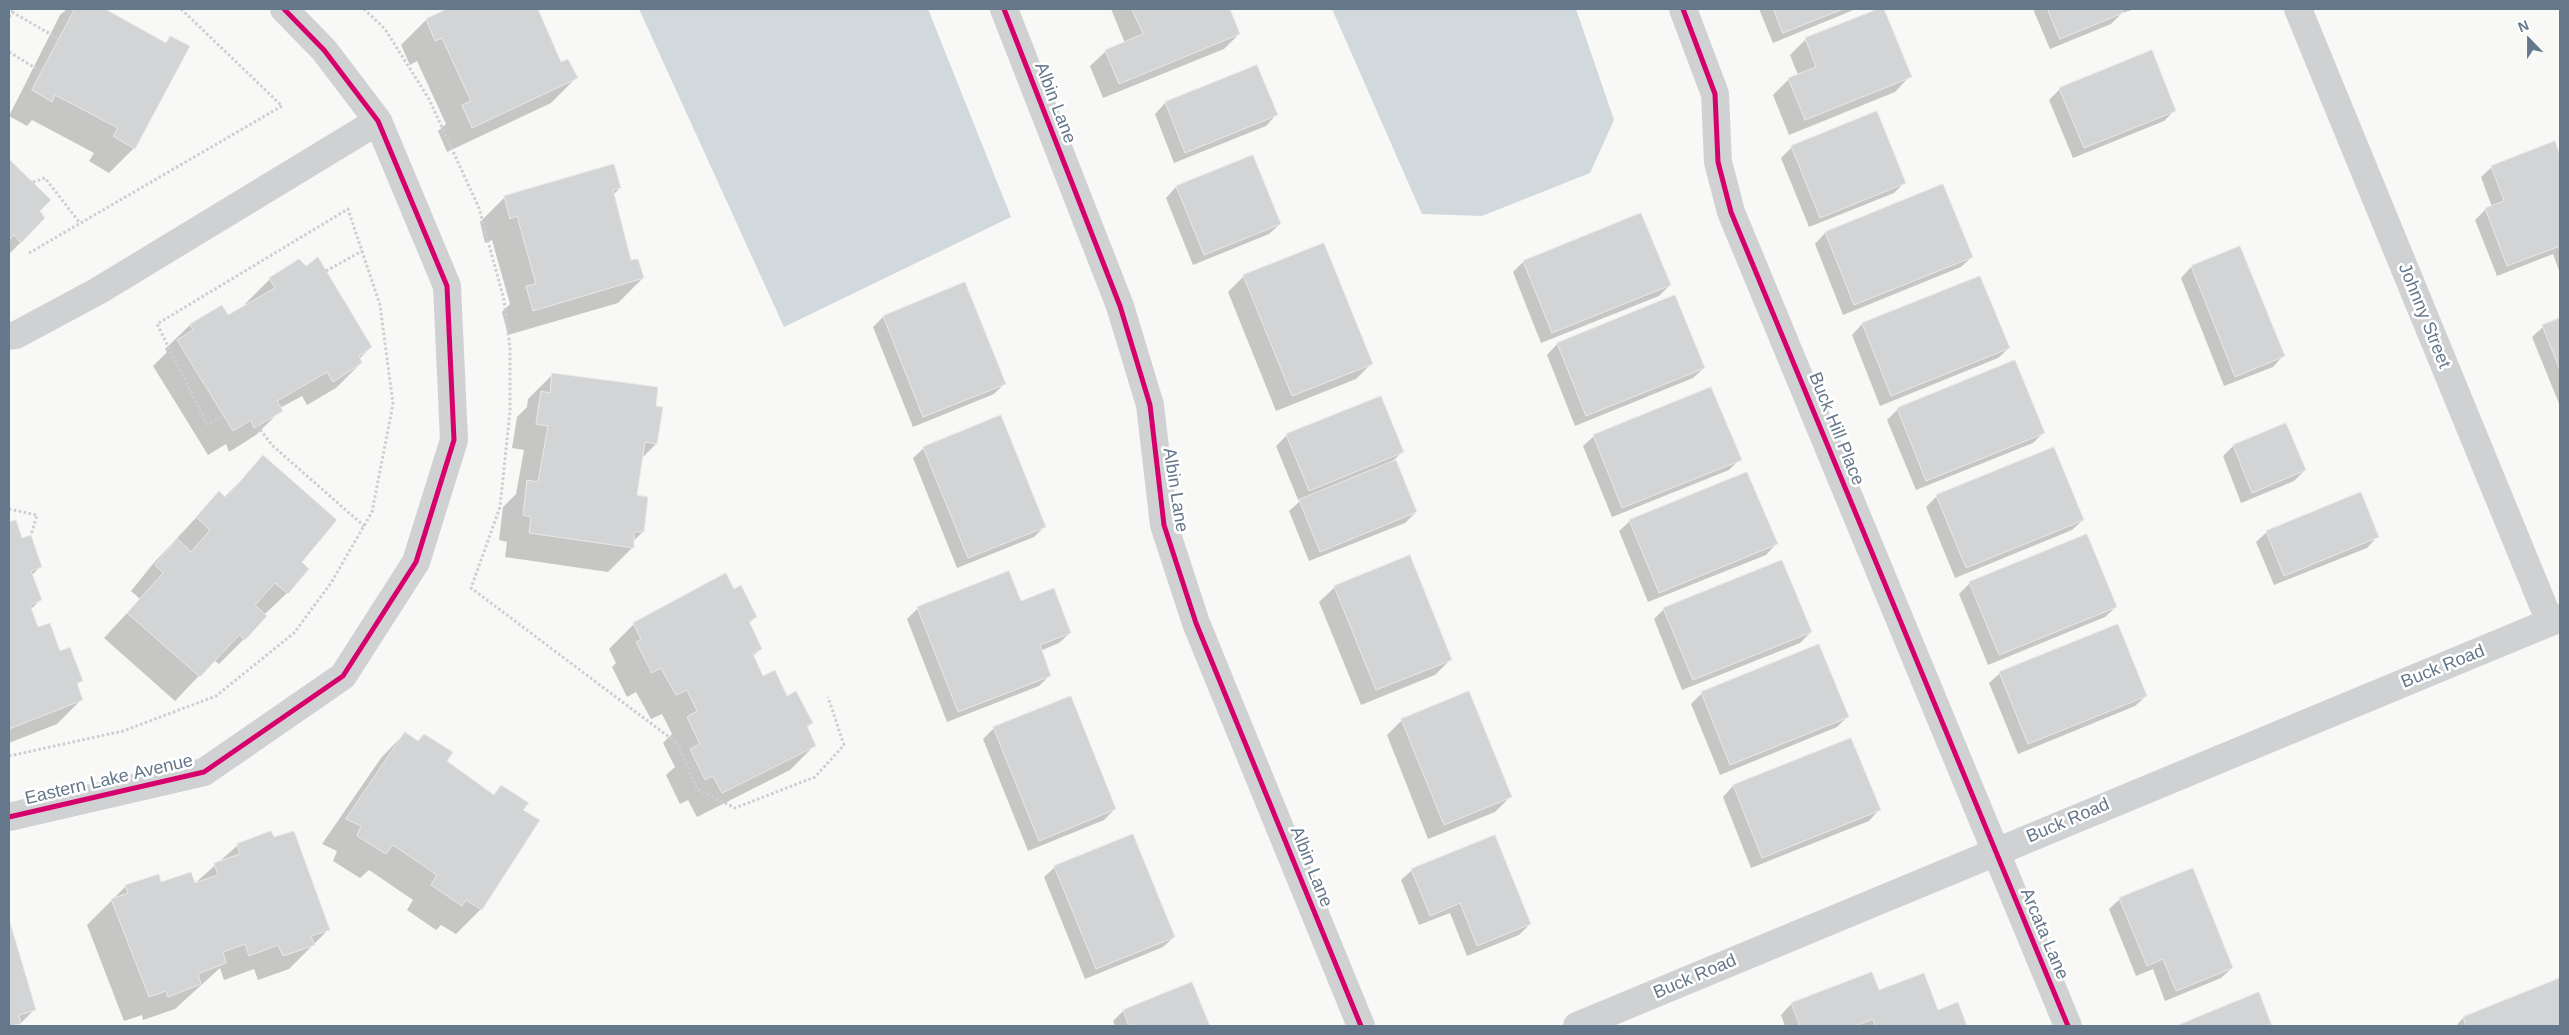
<!DOCTYPE html>
<html>
<head>
<meta charset="utf-8">
<style>
  body { margin:0 }
  #map { position:relative; width:2569px; height:1035px; overflow:hidden; background:#f8f8f7; font-family:Arial,sans-serif }
  canvas { display:block }
  .frame { position:absolute; inset:0; border:10px solid #65778a; pointer-events:none }
  .north { position:absolute; left:2504px; top:15px; width:50px; height:50px; -webkit-text-stroke:4px #fff; paint-order:stroke; rotate:338deg; font-size:14px; font-weight:700; line-height:20px; text-align:center; color:#65778a }
  .north::after { content:''; display:block; margin:auto; width:18px; height:22px; background:#65778a; clip-path:polygon(50% 0,100% 100%,50% 72%,0 100%) }
</style>
</head>
<body>
<div id="map">
<canvas width="2569" height="1035"></canvas>
<div class="frame"></div>
<div class="north">N</div>
</div>
<script>
const ctx = document.querySelector('canvas').getContext('2d');
ctx.lineJoin = 'round';
function fill(path, color) { ctx.fillStyle = color; ctx.fill(path, 'evenodd'); }
function trace(path, color, width, dash) { ctx.strokeStyle = color; ctx.lineWidth = width; ctx.lineCap = dash ? 'butt' : 'round'; ctx.setLineDash(dash || []); ctx.stroke(path); }
function label(font, color, halo, rows, align = 'center') {
  ctx.font = font + ' Arial,sans-serif'; ctx.lineWidth = 5; ctx.setLineDash([]); ctx.textBaseline = 'middle'; ctx.strokeStyle = halo; ctx.fillStyle = color; for (const [text, x, y, turn = 0] of rows) {
    ctx.save(); ctx.translate(x, y); ctx.rotate((+turn || 0) * Math.PI / 180); ctx.textAlign = isNaN(turn) ? turn : align; if (halo) ctx.strokeText(text, 0, 0); ctx.fillText(text, 0, 0); ctx.restore();
  }
}
fill(new Path2D(`
  M639,9H928L1011,217L784,327Z
  M1332,9H1576L1614,120L1590,173L1482,216L1422,214Z`), '#d2d9dd');
fill(new Path2D(`
  M67,9H102L165,43L171,38L134,148L109,173L89,161L94,153L32,120L27,126L9,116L60,15Z
  M450,9H536L561,64L576,78L551,103L447,152L438,131L446,124L417,61L410,65L401,45L426,20Z
  M1111,9H1229L1239,34L1224,49L1103,98L1090,66L1106,51L1125,43Z
  M1759,9H1856L1773,43Z
  M1881,9L1910,76L1895,92L1789,135L1773,95L1789,79L1798,75L1790,55L1806,39Z
  M2033,9H2135L2122,13L2111,24L2050,49Z
  M1257,66L1276,115L1266,126L1174,163L1155,114L1165,103Z
  M2060,89L2175,110L2164,121L2073,158L2049,100Z
  M2554,143L2560,160V273L2553,254L2497,276L2475,220L2486,209L2492,207L2481,177L2492,167Z
  M1792,147L1904,183L1894,193L1809,227L1781,158Z
  M1253,156L1280,224L1269,234L1193,265L1166,198L1176,187Z
  M9,161L49,200L38,211L21,242L9,254Z
  M1942,186L1972,257L1961,267L1843,315L1815,244L1825,233Z
  M620,188L613,195L630,261L643,278L618,303L508,335L502,312L510,304L492,240L485,243L480,222L505,197Z
  M2240,248L2283,356L2273,367L2224,386L2181,278L2191,267Z
  M1523,262L1670,285L1659,296L1541,343L1513,272Z
  M1244,276L1372,363L1356,379L1276,411L1228,292Z
  M1979,277L2009,348L1998,358L1880,406L1852,335L1862,324Z
  M270,279L371,347L359,359L361,363L336,388L307,405L302,396L280,408L281,410L256,435L229,452L226,444L208,455L153,366L167,352L165,349L190,325L222,306L228,316L247,306L245,304Z
  M964,284L1004,384L994,394L913,427L873,327L883,317Z
  M1675,297L1704,368L1693,378L1575,426L1547,355L1557,344Z
  M2560,320V406L2532,337L2543,327Z
  M553,374L655,407L656,444L642,458L635,496L643,532L632,542V548L608,572L505,557L507,542L499,540L503,507L516,494L524,450L512,448L517,417L527,407L528,399Z
  M1898,409L2044,432L2033,443L1916,490L1887,420Z
  M1287,435L1402,452L1390,464L1416,512L1405,523L1309,561L1289,511L1299,502L1276,446Z
  M1594,436L1740,459L1729,470L1612,517L1583,446Z
  M2233,446L2305,470L2294,481L2241,503L2223,456Z
  M924,448L1045,526L1034,537L957,568L913,458Z
  M263,457L300,562L287,593L264,615L266,617L219,664L214,660L175,701L104,638L140,599L131,591L152,565L219,493L224,498Z
  M1937,496L2083,520L2072,530L1955,578L1926,507Z
  M1630,521L1776,544L1766,555L1648,602L1619,531Z
  M15,522L22,539L40,567L31,576L40,600L30,610L37,628L81,680L77,685L82,699L57,724L9,743V524Z
  M2267,532L2377,537L2367,548L2274,585L2256,542Z
  M1970,583L2116,607L2105,617L1988,665L1959,594Z
  M1335,587L1451,659L1435,675L1361,705L1319,602Z
  M734,591L756,617L749,623L761,649L752,657L763,677L811,723L807,728L815,745L790,770L697,817L688,800L680,804L666,775L675,767L663,743L672,734L662,714L651,719L636,692L627,697L612,667L616,663L609,649L634,624Z
  M1020,603L1070,633L1059,643L1040,651L1050,675L1039,686L947,722L907,619L918,608Z
  M1664,609L1811,632L1800,643L1682,690L1654,619Z
  M2000,673L2146,696L2135,706L2018,754L1989,683Z
  M1702,693L1848,716L1837,727L1720,775L1691,704Z
  M1402,720L1510,797L1495,812L1428,839L1387,735Z
  M994,728L1115,809L1104,820L1028,851L983,739Z
  M405,733L493,796L501,787L521,810L481,909L456,934L441,925L436,930L407,910L413,900L369,870L360,878L333,861L337,851L322,844L381,758Z
  M1850,739L1879,810L1869,821L1751,868L1723,797L1733,786Z
  M238,845L329,929L289,969L258,980L254,969L224,980L220,968L175,1009L143,1020L142,1015L124,1021L87,925L126,886L194,884Z
  M1055,867L1174,937L1163,947L1085,979L1044,877Z
  M1412,870L1530,924L1519,935L1467,956L1450,913L1419,925L1401,880Z
  M2120,899L2232,968L2221,978L2165,1001L2153,969L2136,976L2109,909Z
  M9,923L34,1010L18,1026H9Z
  M1871,973L1878,992L1938,1011L1958,1004L1966,1026H1785L1781,1015L1791,1004Z
  M2560,979V1026H2456L2463,1018Z
  M1191,983L1209,1026H1115L1113,1021L1123,1011Z
  M2258,994L2271,1026H2178Z`), '#0003');
const building = new Path2D(`
  M75,9H105L166,43L170,36L190,46L135,149L113,136L118,128L55,95L52,102L32,90Z
  M447,9H538L561,62L568,59L578,78L472,128L462,105L471,101L442,38L435,41L426,19Z
  M1132,9H1230L1240,34L1119,84L1105,50L1143,34Z
  M1774,9H1843L1783,33Z
  M1878,9H1884L1912,77L1805,120L1788,78L1816,67L1805,38Z
  M2048,9H2122L2123,13L2060,39Z
  M2152,50L2176,111L2084,148L2059,88Z
  M1257,65L1278,115L1185,153L1165,102Z
  M1877,111L1906,183L1820,218L1791,146Z
  M2555,141L2560,156V246L2507,266L2485,208L2504,201L2491,166Z
  M1253,155L1281,224L1204,255L1176,186Z
  M9,159L51,200L40,211L45,218L21,243L14,235L9,240Z
  M614,164L621,188L613,190L631,260L638,259L644,278L533,311L526,286L536,284L517,216L510,219L504,196Z
  M1943,184L1973,257L1854,305L1825,232Z
  M1641,213L1671,285L1552,333L1523,261Z
  M1324,243L1373,364L1292,396L1243,275Z
  M2240,246L2285,356L2235,377L2191,266Z
  M318,257L372,347L359,356L362,363L333,382L327,372L277,401L283,411L254,428L251,420L233,431L177,340L193,330L190,324L222,305L228,315L275,288L269,278L299,259L306,266Z
  M1980,276L2010,348L1891,396L1862,323Z
  M965,282L1006,384L923,417L883,316Z
  M1675,295L1705,368L1586,416L1557,343Z
  M2560,318V370L2542,325Z
  M2015,360L2045,433L1926,481L1897,408Z
  M552,373L658,387L656,406L663,407L657,444L645,442L637,495L648,497L644,532H634V548L529,533L531,517L523,515L527,480L538,482L548,426L536,424L541,391L550,393Z
  M1711,387L1742,460L1622,508L1593,435Z
  M1381,396L1404,452L1309,491L1286,434Z
  M1001,415L1046,527L968,558L923,447Z
  M2286,423L2306,470L2252,493L2233,445Z
  M2054,447L2084,520L1966,568L1936,495Z
  M263,455L337,520L302,562L309,569L288,594L275,583L255,605L267,616L245,640L239,635L200,677L127,613L163,573L155,565L177,538L191,552L210,530L196,517L219,491L226,498Z
  M1396,460L1417,512L1320,552L1299,500Z
  M1747,472L1778,544L1659,593L1629,520Z
  M2361,492L2379,537L2284,576L2266,531Z
  M16,520L22,538L31,535L42,567L31,571L42,600L30,605L38,627L50,623L60,651L70,647L83,681L77,683L83,700L9,729V522Z
  M2087,534L2117,607L1999,655L1969,582Z
  M1410,555L1452,660L1376,690L1334,586Z
  M1782,560L1812,632L1693,680L1663,608Z
  M1009,571L1021,601L1054,588L1071,633L1040,645L1051,676L958,712L917,607Z
  M726,573L734,589L741,585L757,617L749,621L762,649L753,654L763,676L775,670L787,696L796,691L813,723L807,726L816,746L722,793L713,776L705,780L690,749L700,744L687,717L697,711L687,690L676,695L661,668L652,673L636,642L641,639L633,623Z
  M2118,624L2147,696L2028,744L1999,672Z
  M1819,644L1849,717L1730,765L1701,692Z
  M1469,691L1512,797L1444,825L1401,719Z
  M1071,696L1116,809L1039,841L993,727Z
  M405,732L418,741L424,734L453,752L447,761L494,795L501,785L529,803L523,810L540,820L482,910L466,900L462,906L431,885L437,875L393,845L386,854L357,836L361,826L346,819Z
  M1851,738L1881,810L1762,858L1733,785Z
  M271,831L274,837L294,831L330,930L311,936L315,945L283,956L278,945L249,956L245,944L223,952L226,963L198,974L201,984L168,997L166,991L149,997L111,899L128,893L125,885L159,874L161,882L191,872L195,883L218,875L214,863L240,854L237,844Z
  M1133,834L1175,937L1096,969L1054,866Z
  M1495,835L1531,924L1477,946L1460,903L1430,916L1411,869Z
  M2193,868L2233,968L2176,991L2163,959L2147,966L2119,898Z
  M9,919L36,1010L19,1015L21,1024L10,1026Z
  M1872,972L1879,990L1924,973L1938,1010L1958,1002L1967,1026H1875L1873,1019L1855,1026H1800L1791,1003Z
  M2560,978V1026H2466L2463,1017Z
  M1192,982L1210,1026H1129L1123,1010Z
  M2259,992L2272,1026H2176Z`);
fill(building, '#d3d4d5');
trace(building, '#e8e8e6', 1);
trace(new Path2D(`
  M364,9L385,29L429,99L479,208L504,300L510,348V411L500,507L471,588L677,743L697,789L735,808L815,777L844,745L828,697
  M12,12L59,39
  M9,17L14,9
  M9,52L42,72
  M33,182L45,178L80,223
  M29,253L282,106L181,9
  M326,271L362,251
  M257,426L273,446L364,526
  M9,509L37,515L31,535
  M9,756L123,731L216,696L294,633L331,583L372,512L393,404L380,305L348,209L157,324L207,424L224,416`), '#ceced0', 3, [2.5, 2.5]);
trace(new Path2D(`
  M1004,9L1120,306L1150,405L1164,525L1196,623L1361,1026
  M1683,9L1715,94L1718,162L1731,212L2068,1026
  M2298,9L2550,622
  M9,336L16,335L98,291L378,121
  M9,817L204,772L343,676L416,562L454,440L447,286L378,121L324,50L284,9`), '#d0d1d2', 28);
trace(new Path2D(`
  M1577,1026L2560,618`), '#d0d1d2', 28);
trace(new Path2D(`
  M1004,9L1120,306L1150,405L1164,525L1196,623L1361,1026
  M1683,9L1715,94L1718,162L1731,212L2068,1026
  M9,817L204,772L343,676L416,562L454,440L447,286L378,121L324,50L284,9`), '#d6006c', 5);
label('18px', '#65778a', '#fff', [
  ["Albin Lane",1055,103,69],
  ["Johnny Street",2424,316,68],
  ["Buck Hill Place",1836,429,68],
  ["Albin Lane",1175,490,81],
  ["Buck Road",2443,667,-22],
  ["Eastern Lake Avenue",109,780,-13],
  ["Buck Road",2068,821,-23],
  ["Albin Lane",1311,867,68],
  ["Arcata Lane",2044,934,67],
  ["Buck Road",1695,977,-23]
]);
</script>
</body>
</html>
